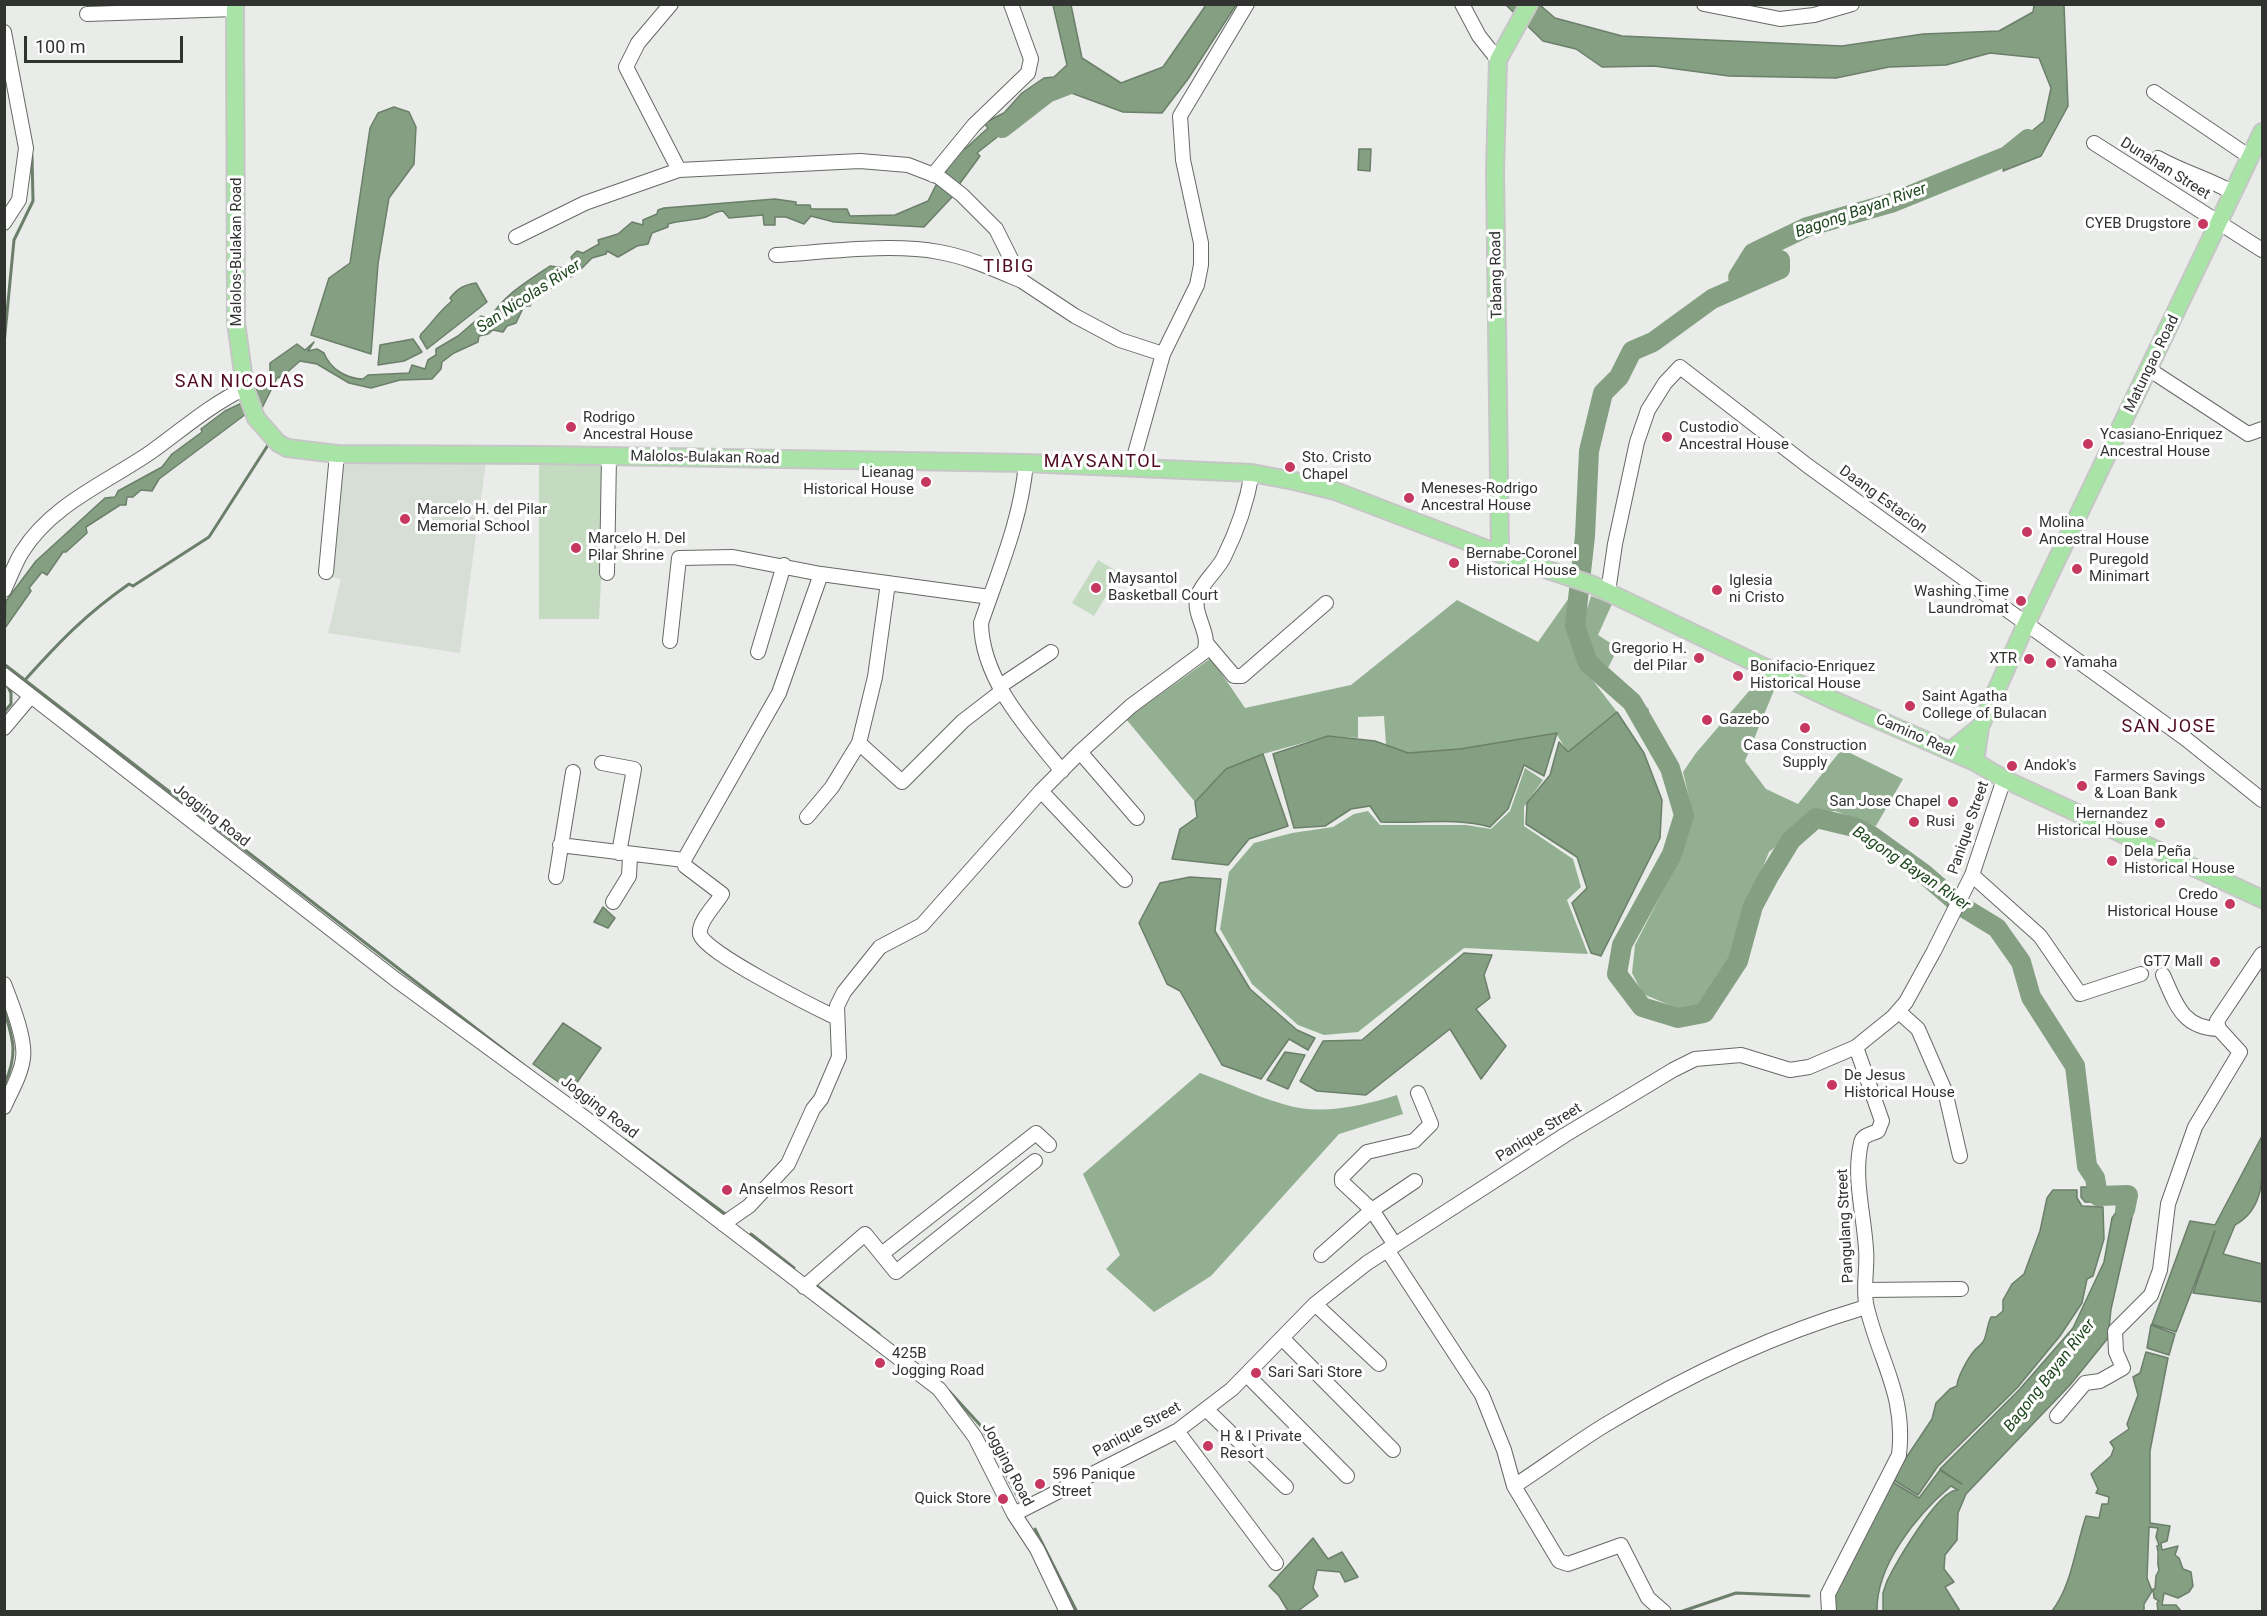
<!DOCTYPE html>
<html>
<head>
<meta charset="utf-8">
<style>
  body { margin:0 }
  #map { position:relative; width:2267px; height:1616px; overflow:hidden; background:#e9ece8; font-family:Roboto,sans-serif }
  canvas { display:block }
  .frame { position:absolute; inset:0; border:6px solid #313331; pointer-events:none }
  .scale { position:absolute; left:24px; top:36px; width:159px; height:27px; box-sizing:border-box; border:3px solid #313331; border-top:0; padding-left:8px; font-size:18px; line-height:21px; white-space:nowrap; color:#313331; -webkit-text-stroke:4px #fff; paint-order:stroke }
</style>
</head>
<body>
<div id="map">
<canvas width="2267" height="1616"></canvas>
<div class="frame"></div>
<div class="scale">100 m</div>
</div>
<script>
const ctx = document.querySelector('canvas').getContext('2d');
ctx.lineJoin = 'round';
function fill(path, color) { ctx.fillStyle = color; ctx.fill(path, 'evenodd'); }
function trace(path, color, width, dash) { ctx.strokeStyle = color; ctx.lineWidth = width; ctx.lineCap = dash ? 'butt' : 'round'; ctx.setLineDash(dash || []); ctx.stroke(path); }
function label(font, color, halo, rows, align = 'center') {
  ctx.font = font + ' Roboto,sans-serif'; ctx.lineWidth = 6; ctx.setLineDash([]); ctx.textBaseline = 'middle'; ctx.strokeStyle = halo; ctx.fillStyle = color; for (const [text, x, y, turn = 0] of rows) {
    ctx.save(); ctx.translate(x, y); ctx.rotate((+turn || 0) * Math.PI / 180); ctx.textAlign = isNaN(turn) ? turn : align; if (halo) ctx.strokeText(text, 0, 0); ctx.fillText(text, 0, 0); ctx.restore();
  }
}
fill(new Path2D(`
  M337,459L486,462L460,653L328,633L341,579L326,576Z`), '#d6ded5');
fill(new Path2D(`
  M539,461L607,462L599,619H539Z
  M1098,560L1120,573L1094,616L1072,603Z`), '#c4dbc2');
fill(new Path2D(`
  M1571,595L1573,632L1584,669L1617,712L1568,753L1556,733L1460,749L1407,753L1386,745L1384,716L1358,717V738L1328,736L1263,754L1226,769L1195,802L1126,719L1211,658L1245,708L1351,685L1457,600L1538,642Z
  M1591,596L1612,604L1598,635L1618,648L1608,668L1619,678L1623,688L1649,709L1648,720C1630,695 1578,661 1582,628C1583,618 1588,607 1591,596Z
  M1761,677L1777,683L1745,761L1766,789L1798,804L1842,749L1903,779L1876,826L1835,811L1814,815L1769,852L1752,894L1735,956L1704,1004L1681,1010L1643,994L1632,973L1635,945L1669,879L1693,815L1683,772L1696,753Z
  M1525,768L1543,780L1524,807V826L1573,859L1581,887L1567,900L1588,954L1464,948L1358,1032L1324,1035L1298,1025L1252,984L1220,929L1229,872L1254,843L1292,833L1333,827L1354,814L1368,811L1380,825H1466L1491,829L1510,811Z
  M1200,1073C1228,1083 1255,1096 1283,1104C1319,1116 1363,1106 1397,1095L1403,1114L1339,1134L1211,1276L1154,1312L1106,1269L1120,1255L1083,1174Z`), '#93af91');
const water = new Path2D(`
  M1053,5H1071L1082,58L1121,83L1163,67L1206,5H1236L1188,79L1162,113L1123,112L1066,91L1047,90L1040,99L1028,104L996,138L977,153L980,156L958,186L939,171L961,145L965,149L988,128L984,123L1004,113L1022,93L1044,78L1054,77L1067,65Z
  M1506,5H1540L1555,18L1622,36L1842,46L1923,34L1999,31L2033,12L2034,5H2064L2068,106L2041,156L2003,171L2008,151L2044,121L2051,88L2039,58L1990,53L1946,65L1889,67L1836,78L1729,76L1654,66L1602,67L1576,49L1543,41Z
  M394,107L409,112L416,127L414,164L389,198L378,264L371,354L311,335L329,278L350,263L370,128L378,113Z
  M1359,149H1371L1370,171L1358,170Z
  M937,183L953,196L924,227L834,222L811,216L804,224L786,217H775V225H764L763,215L729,218L723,211C714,211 710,217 702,218C690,221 680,220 668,224V227L652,233L648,244L637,246L618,257L607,251L606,254L592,258L577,273L533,299L530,306H524L516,323L507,326L503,332L493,330L488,334L479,336L478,342L454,353L442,362L441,369L432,379L400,380L371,388L349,383L317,364L300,361L283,376L277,378L261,410L256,392L259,382L265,381L270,372V363L297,344L305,350L314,342L308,351L317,349L324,353C330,369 347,379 363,379L368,375L409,373L412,365L425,369L428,360L436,355V349L458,336L481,316L489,319C504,295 526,282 550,266L564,268L573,262L571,257L577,251L583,253L599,244L598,240L618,234L632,222L643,225V220L657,214L658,210L664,208L775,199L796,202V205H810L811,209H847L850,216L895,215L928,201Z
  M476,283L487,302L427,349L420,337L421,334C432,323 440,310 452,301L450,298C458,288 464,285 476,283Z
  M413,339L422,352L404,361L378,365L380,345Z
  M242,403L246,414L159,479L152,491L141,490L133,497H127L126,505H120L86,527L87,533L66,552H63L47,575L42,572L29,588L31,591L5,628L6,601L36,561L105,498L115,497L118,491L162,467L172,454L202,432L201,429L225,411Z
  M1617,712L1644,753L1662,800L1660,838L1601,956L1591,953L1572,903L1587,888L1577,857L1526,824L1527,803L1550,775L1559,742L1568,752Z
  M1557,733L1544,776L1524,765L1508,809L1490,827C1455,817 1417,824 1381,822L1370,806L1351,809L1325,826L1294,828L1273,754L1328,736L1375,741L1408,753L1460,749Z
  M1263,754L1288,826L1249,839L1228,865L1172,859L1180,829L1197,817L1195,802L1226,769Z
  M1190,877L1221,879L1215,931L1250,989L1297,1030L1315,1038L1308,1050L1289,1039L1261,1079L1222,1065L1180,991L1167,984L1139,923L1160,883Z
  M603,907L615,918L608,928L594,922Z
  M1464,953L1492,955L1484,975L1490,998L1476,1009L1506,1046L1481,1079L1450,1029L1366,1095L1317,1091L1300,1081L1323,1041L1362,1040Z
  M563,1023L601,1048L571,1091L533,1064Z
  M1285,1052L1305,1055L1288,1089L1267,1080Z
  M2262,1136C2263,1170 2267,1208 2235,1225L2223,1254L2262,1264V1302L2193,1293L2215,1231L2176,1332L2152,1324L2190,1221L2215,1225Z
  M2081,1187H2103L2108,1196L2103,1202H2085L2081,1197Z
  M2122,1188L2131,1191L2128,1208L2132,1217L2111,1309L2108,1338L2070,1385L1966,1494L1958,1513L1957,1540L1945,1555L1944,1569L1954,1582L1945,1587L1960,1611H1883V1593L1887,1581C1896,1563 1939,1488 1958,1490L1951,1486C1917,1515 1876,1565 1877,1611H1832L1829,1598L1891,1481L1919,1498L1940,1470L1962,1484L1940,1469L2019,1390L2073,1328L2104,1262L2112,1218L2125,1200L2119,1196Z
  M2053,1190H2077V1198L2082,1206L2103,1207L2104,1239L2093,1276L2087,1279L2082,1303L2060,1336L2017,1388L1938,1466L1918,1495L1892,1479L1932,1419L1936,1403L1950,1389L1957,1386C1957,1378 1968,1358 1974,1351C1976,1348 1983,1344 1984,1340C1987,1334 1987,1325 1991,1317H1996L2003,1311V1300L2012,1284L2024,1274L2040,1231L2047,1198Z
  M2151,1325L2175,1334L2169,1355L2147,1348Z
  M2146,1352L2168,1358L2150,1451V1523L2170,1526L2167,1541L2161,1543L2162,1550L2178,1546L2175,1555L2179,1558L2183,1569L2191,1572L2193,1586L2189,1592L2178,1598L2164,1593L2162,1605H2176L2181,1611H2158L2157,1603L2159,1601L2154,1598L2153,1589H2155L2156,1576L2159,1570C2156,1560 2160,1556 2157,1546L2159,1545L2156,1537L2158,1528L2149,1527L2147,1578L2152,1591L2144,1604V1611H2052C2072,1585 2075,1548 2086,1516L2099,1518L2102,1504H2108L2109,1497L2096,1493L2098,1489L2091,1474L2111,1456L2114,1448L2110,1442L2129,1429L2127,1424L2138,1395L2133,1377L2140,1373Z
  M1313,1538L1328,1559L1342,1552L1358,1577L1345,1582L1340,1572L1317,1570L1313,1588L1318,1596L1298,1611H1288L1279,1596L1269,1586Z`);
fill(water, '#849f82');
trace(water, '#6b7f6a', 1.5);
trace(new Path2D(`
  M4,344L14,240L33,201L32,156
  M4,664L530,1070
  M25,680C60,641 86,614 129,584L133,586L209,537L268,445
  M4,712L11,704V693L7,685
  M4,1010C14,1041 18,1055 4,1085
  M625,1140L728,1216
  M751,1234L794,1268
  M813,1283L879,1334
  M949,1391L981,1426L1022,1505
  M1035,1529L1077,1612
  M1680,1612L1736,1593L1809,1596`), '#6b7f6a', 3);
trace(new Path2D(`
  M1002,128L1047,93L1078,81
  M2028,139L2007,156L1891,203L1807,227L1753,253L1738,277L1780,260V269L1712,299L1653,342L1632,351L1619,377L1603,393L1589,451L1585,536L1575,626L1588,663L1632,702L1670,768L1684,815L1672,854L1622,945L1617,974L1642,1007L1678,1018L1704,1013L1738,961L1753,906L1769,876L1791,840L1816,818L1854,827L1869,834L1923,873L1961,906L1997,928L2021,962L2031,997L2075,1066L2087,1166L2095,1178L2098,1196L2128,1195L2125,1210`), '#849f82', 20);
const minor = new Path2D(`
  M671,4L638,43L626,67L679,170
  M1462,4L1479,36L1498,60
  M1704,4L1780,19L1814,15L1852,4
  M87,14L235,9
  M4,32L26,148L19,200L4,223
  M2154,92L2250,157
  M2094,143L2262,250
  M2158,158C2183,172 2209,179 2234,193
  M933,175L974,125L1028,73L1031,59L1011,4
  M516,237L585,203L679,170L860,161L908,165L939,177L962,195L996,229L1022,281L1075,316L1120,340L1163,354
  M776,255C825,252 891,243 939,252C968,257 996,270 1022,281
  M2150,370L2248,434L2262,429
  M1026,463C1021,520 999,570 981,623C982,680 1028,729 1062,771
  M1131,468L1163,354L1197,285L1201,265V243L1183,160L1180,116L1247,4
  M326,572L337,454
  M607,573L609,456
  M821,574L779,693L684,860L685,866L722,894C716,905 698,921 700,934C702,951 816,1008 837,1018
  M4,590C10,578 15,563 22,552C52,504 106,483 151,452C183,429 210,405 245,388
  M1608,592L1615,544L1637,442L1648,410L1665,383L1680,367L1808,466L2186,739L2262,800
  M670,641L679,558L733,557L821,574L990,597
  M1207,644L1234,676H1242L1326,603
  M758,652L784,565
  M4,675L395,979L585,1118L939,1389L975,1437L1014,1514L1037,1549L1067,1612
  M1000,686L1051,652
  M4,728L30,697
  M859,743L902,782L963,721L1002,691
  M1080,752L1137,818
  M602,763L634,769L619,853
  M1041,791L1125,880
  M807,817L832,787L859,743L875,677L888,583
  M560,845L684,860
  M1972,875L2040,936L2080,994L2141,974
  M556,877L573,772
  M613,902L629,876L630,855
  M2163,975C2176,1004 2182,1028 2219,1029
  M4,984C11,1002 26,1039 23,1058C21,1075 11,1091 4,1107
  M1898,1011L1918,1029L1945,1091L1960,1156
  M723,1224L749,1206L788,1164L813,1109L821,1099L839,1057L837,1006L844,992L880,947L922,925L1041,791L1080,752L1131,706L1204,652C1212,633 1191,614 1198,595C1204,580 1218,570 1224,557C1237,531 1247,502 1252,473
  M1395,1245L1372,1210L1342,1182V1177L1367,1152L1414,1141L1431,1124L1418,1093
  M1388,1251L1482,1395L1504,1450L1514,1486L1559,1561L1568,1564L1621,1545L1648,1598L1664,1612
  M883,1253L1036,1133L1049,1145
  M1321,1255L1372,1210L1415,1181
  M804,1287L865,1234L896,1272L1035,1161
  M1866,1290L1961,1289
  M1315,1304L1379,1364
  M1282,1338L1393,1450
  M1247,1375L1347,1476
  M1206,1409L1286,1487
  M2057,1416L2085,1383L2100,1381L2123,1368L2116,1352L2115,1331L2151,1295L2160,1270L2168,1204L2195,1127L2240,1052L2219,1029L2217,1021L2262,954
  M1177,1431L1276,1563
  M1514,1486C1545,1466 1574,1444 1605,1425C1687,1375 1775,1334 1866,1307
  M1014,1514L1177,1431L1232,1389L1315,1304L1367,1263L1565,1135L1673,1070L1695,1059L1741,1055L1790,1070L1809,1067L1856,1047L1893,1017L1906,1002L1934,951L1972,875L2004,779
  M1829,1612L1828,1594L1899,1455C1906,1395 1880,1362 1867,1308C1862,1290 1868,1268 1866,1249C1864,1215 1853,1177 1861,1143C1862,1135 1872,1134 1878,1131L1882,1121L1856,1047`);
const major = new Path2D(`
  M235,4L236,322L245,388L256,418L278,443L287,448L337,454L543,455L1026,463L1252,473L1294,481L1335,491L1500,554L1593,585L1833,700L1975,762L2004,779L2262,899
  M1500,554L1495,171L1498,60L1529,4
  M1950,751L1980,727
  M1975,762L1980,727L2026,624L2262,132`);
trace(minor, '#676966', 16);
trace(major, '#c5c6c5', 20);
trace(minor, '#fff', 14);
trace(major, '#a9e4a7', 16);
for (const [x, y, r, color] of [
  [2203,224,6,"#c63860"],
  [571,427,6,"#c63860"],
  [1667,437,6,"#c63860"],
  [2088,444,6,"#c63860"],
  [1290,467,6,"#c63860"],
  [926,482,6,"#c63860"],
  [1409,498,6,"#c63860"],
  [405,519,6,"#c63860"],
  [2027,532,6,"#c63860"],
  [576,548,6,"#c63860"],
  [1454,563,6,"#c63860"],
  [2077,569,6,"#c63860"],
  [1096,588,6,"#c63860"],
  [1717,590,6,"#c63860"],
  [2021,601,6,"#c63860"],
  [1699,658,6,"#c63860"],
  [2029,659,6,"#c63860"],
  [2051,663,6,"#c63860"],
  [1738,676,6,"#c63860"],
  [1910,706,6,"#c63860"],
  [1707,720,6,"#c63860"],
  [1805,728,6,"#c63860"],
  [2012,766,6,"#c63860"],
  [2082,786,6,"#c63860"],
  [1953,802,6,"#c63860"],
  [1914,822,6,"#c63860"],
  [2160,823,6,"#c63860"],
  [2112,861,6,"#c63860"],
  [2230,904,6,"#c63860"],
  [2215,962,6,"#c63860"],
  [1832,1085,6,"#c63860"],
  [727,1190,6,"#c63860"],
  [880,1363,6,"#c63860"],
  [1256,1373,6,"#c63860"],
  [1208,1446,6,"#c63860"],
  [1040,1484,6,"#c63860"],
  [1003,1499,6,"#c63860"]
]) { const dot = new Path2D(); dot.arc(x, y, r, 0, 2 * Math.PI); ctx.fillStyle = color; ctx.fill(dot); trace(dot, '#fff', 2); }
label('15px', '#313331', '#fff', [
  ["Dunahan Street",2165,169,32],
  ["Malolos-Bulakan Road",237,252,-90],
  ["Tabang Road",1497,275,-91],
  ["Matungao Road",2152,364,-64],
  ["Malolos-Bulakan Road",705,458,1],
  ["Daang Estacion",1883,500,36],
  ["Camino Real",1915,736,24],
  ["Jogging Road",211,816,38],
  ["Panique Street",1969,828,-71],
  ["Jogging Road",599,1108,37],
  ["Panique Street",1539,1133,-32],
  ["Pangulang Street",1846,1226,-93],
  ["Panique Street",1137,1430,-29],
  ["Jogging Road",1007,1465,62]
]);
label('15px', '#313331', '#fff', [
  ["CYEB Drugstore",2191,224,"right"],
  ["Rodrigo",583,418],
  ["Ancestral House",583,435],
  ["Custodio",1679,428],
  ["Ancestral House",1679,445],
  ["Ycasiano-Enriquez",2100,435],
  ["Ancestral House",2100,452],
  ["Sto. Cristo",1302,458],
  ["Chapel",1302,475],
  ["Lieanag",914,473,"right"],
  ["Historical House",914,490,"right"],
  ["Meneses-Rodrigo",1421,489],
  ["Ancestral House",1421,506],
  ["Marcelo H. del Pilar",417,510],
  ["Memorial School",417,527],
  ["Molina",2039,523],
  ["Ancestral House",2039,540],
  ["Marcelo H. Del",588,539],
  ["Pilar Shrine",588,556],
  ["Bernabe-Coronel",1466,554],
  ["Historical House",1466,571],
  ["Puregold",2089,560],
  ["Minimart",2089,577],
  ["Maysantol",1108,579],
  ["Basketball Court",1108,596],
  ["Iglesia",1729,581],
  ["ni Cristo",1729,598],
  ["Washing Time",2009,592,"right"],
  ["Laundromat",2009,609,"right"],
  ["Gregorio H.",1687,649,"right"],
  ["del Pilar",1687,666,"right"],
  ["XTR",2017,659,"right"],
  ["Yamaha",2063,663],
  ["Bonifacio-Enriquez",1750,667],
  ["Historical House",1750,684],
  ["Saint Agatha",1922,697],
  ["College of Bulacan",1922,714],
  ["Gazebo",1719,720],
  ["Casa Construction",1805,746,"center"],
  ["Supply",1805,763,"center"],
  ["Andok's",2024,766],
  ["Farmers Savings",2094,777],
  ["& Loan Bank",2094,794],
  ["San Jose Chapel",1941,802,"right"],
  ["Hernandez",2148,814,"right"],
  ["Historical House",2148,831,"right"],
  ["Rusi",1926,822],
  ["Dela Peña",2124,852],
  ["Historical House",2124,869],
  ["Credo",2218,895,"right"],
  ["Historical House",2218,912,"right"],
  ["GT7 Mall",2203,962,"right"],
  ["De Jesus",1844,1076],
  ["Historical House",1844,1093],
  ["Anselmos Resort",739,1190],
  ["425B",892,1354],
  ["Jogging Road",892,1371],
  ["Sari Sari Store",1268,1373],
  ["H & I Private",1220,1437],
  ["Resort",1220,1454],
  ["596 Panique",1052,1475],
  ["Street",1052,1492],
  ["Quick Store",991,1499,"right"]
], 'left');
label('italic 16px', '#1e471d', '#fff', [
  ["Bagong Bayan River",1861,211,-19],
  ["San Nicolas River",529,297,-33],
  ["Bagong Bayan River",1911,869,34],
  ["Bagong Bayan River",2050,1376,-52]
]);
ctx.letterSpacing = '1.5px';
label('18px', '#500a20', '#fff', [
  ["TIBIG",1009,267],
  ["SAN NICOLAS",240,382],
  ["MAYSANTOL",1103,462],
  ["SAN JOSE",2169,727]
]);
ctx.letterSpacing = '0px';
</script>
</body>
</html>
